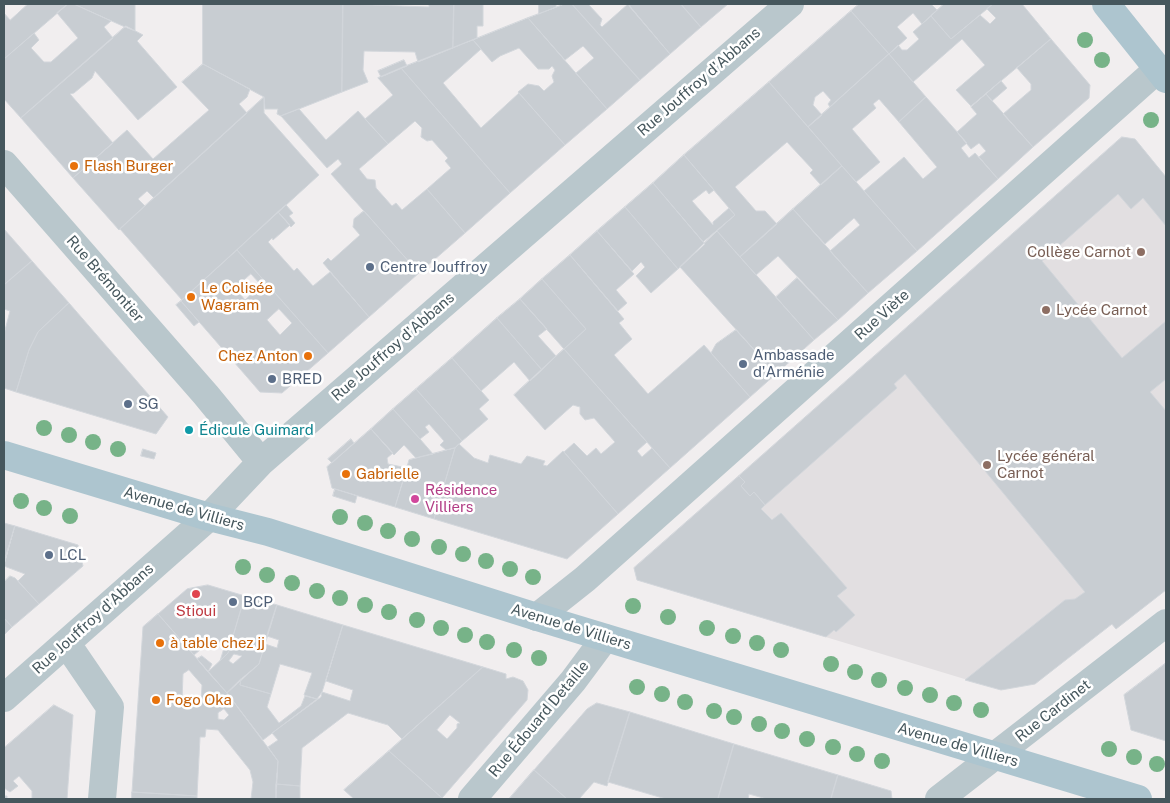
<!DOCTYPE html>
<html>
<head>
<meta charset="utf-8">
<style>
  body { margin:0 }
  #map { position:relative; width:1170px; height:803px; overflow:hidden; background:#f1eeef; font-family:"Public Sans",sans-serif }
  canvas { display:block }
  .frame { position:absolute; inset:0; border:5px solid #46575d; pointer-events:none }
</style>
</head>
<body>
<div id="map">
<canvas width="1170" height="803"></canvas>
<div class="frame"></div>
</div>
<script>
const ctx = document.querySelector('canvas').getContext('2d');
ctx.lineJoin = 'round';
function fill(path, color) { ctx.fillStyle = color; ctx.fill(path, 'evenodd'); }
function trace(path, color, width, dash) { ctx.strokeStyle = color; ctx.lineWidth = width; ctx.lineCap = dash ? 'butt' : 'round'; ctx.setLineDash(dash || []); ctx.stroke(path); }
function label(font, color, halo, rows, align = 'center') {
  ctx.font = font + ' "Public Sans",sans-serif'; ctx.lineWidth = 5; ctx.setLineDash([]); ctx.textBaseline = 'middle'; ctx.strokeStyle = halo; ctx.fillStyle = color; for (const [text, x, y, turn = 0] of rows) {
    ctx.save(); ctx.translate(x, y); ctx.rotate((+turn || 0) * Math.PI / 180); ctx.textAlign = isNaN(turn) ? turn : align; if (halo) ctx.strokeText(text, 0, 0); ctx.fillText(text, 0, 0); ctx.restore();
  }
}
fill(new Path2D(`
  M1122,137L1135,139L1166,177V590L1116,629L1111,624L1035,684L1001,690L637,580L634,568Z`), '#e2dfe1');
const building = new Path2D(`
  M28,4H68L4,59V13L10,20Z
  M68,4H74L111,21L104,27L113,38L21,118L4,99V59L34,33L39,40L31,48L44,62H51L78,38L57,13Z
  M74,4H135V31L125,27Z
  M203,4H343L342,92L281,116L277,114L278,109H265L264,97L203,64Z
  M343,4L429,7V4H454L453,48L418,62L415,52L364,51L363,70L368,82L342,92Z
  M454,4H483V26H477V38L453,48Z
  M539,4H556V7L539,14Z
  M565,4H572L640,80L607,109L576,73L594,58L583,46L565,60L528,18Z
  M572,4H588L602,19L600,25L602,27L628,4L670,54L640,80Z
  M632,4H681L701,27L670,54L629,6Z
  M681,4H728L701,27Z
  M859,4H931L937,10L922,24L913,13L897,27L907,38L889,54L851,11Z
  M944,4H993L951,39L931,16Z
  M993,4H1022L1051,39L971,106L956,90L985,65L962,39L913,82L889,54L898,45L902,50H907L919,39L913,32L931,16L951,39L980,15L990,24L996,18L987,9Z
  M851,11L889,54L830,107L828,104L831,100L823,91L815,97L813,105L822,115L808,127L769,82Z
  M528,18L607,109L565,145L518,92L528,84L539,86L544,91L554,82L552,76L555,70L552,66L549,69H538L519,48L500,56L492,62L473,40Z
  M126,26L143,35L137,41L177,87L138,120L95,71L92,78L74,93L70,94L113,143L73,178L21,118Z
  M1051,39L1090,85L1089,98L1033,147L1003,114L1031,90V84L1017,68Z
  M473,40L481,49L443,83L481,128L519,93L565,145L510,193L401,68Z
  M889,54L926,97L899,122L879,99L873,104L876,108L852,129L880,162L856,182L808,127Z
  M404,60L407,66L381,77L378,71Z
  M203,64L250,89L247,97L239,104L247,113L154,198L147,191L138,199L145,206L119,230L73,178L127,130L153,159L209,110L182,82Z
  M401,68L510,193L465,233L427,189L451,168L445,161L448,158L432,140L427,141L421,137L422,128L415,121L388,144L365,119L393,95L378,78Z
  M1001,81L1007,88L992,101L986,94Z
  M769,82L842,166L821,185L810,173L813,170L787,142L735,187L756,211H765L777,224L740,257L717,231L735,215L684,155Z
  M986,94L1033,147L998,179L979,157L986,151L979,143L971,149L957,132L977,114L971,107Z
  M264,97V113L319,175L182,300L120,229Z
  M926,97L967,143L961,148L969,158L975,153L998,179L917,251L864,191L904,157L923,179L937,167L899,122Z
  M299,109L326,140L358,111L388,144L359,169L367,179L375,180L376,188L392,206L396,203L402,210L427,189L465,233L419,273L331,174L342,164L338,159L327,168L281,116Z
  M1122,137L1135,139L1166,177V226L1143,198L1131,209L1118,194L1042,261L1122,358L1166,321V379L1150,392L1166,411V590L1116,629L1112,624L1035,684L1001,690L965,680L1065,600L1075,599L1085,592L905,374L894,384L897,388L765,505L754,492L750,496L741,486L745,482L739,476Z
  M684,155L714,190L709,194L706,190L692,201L713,225V222L729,208L735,215L703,242L653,183Z
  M842,166L917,251L868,293L830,251L860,225L854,218L825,244L793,209Z
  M653,183L705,244L678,269L625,207Z
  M286,205L293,213L289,216L295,223L291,227L278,212Z
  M625,207L678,269L651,293L636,276L645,267L641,262L632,271L597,231Z
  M793,209L868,293L838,320L778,256L756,275L740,257Z
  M364,211L419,273L369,317L323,263L328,258L331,261L360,235L353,227L354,219Z
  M278,212L290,225L273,240L272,238L268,242L294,271L297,268L313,286L330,272L369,317L328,353L237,250Z
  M4,229L32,261L4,285Z
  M597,231L634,274L616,290L627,303L618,311L570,255Z
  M717,231L814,340L776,374L680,267Z
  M237,250L328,353L282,393L260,392L181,301ZM251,274L261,285L245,300L235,288ZM279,309L292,323L280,335L267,320Z
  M570,255L624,319L619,323L632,339L614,355L648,394L704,345L750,397L670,468L564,349L586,329L542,279Z
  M32,261L69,303L38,332L29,350L16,392L4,388V334L10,311L4,309V285Z
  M797,278L838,320L814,340L776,297Z
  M542,279L586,329L564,349L520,299Z
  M520,299L547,329L538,336L556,356L542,370L497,318Z
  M181,301L199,322L194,326L176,305Z
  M69,303L168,417L156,434L16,392L29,350L38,332Z
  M497,318L542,370L530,381L514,362L481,391L452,358Z
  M736,330L776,374L750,397L711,353L716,344Z
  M564,349L647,442L637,451L642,457L652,448L670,468L618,514L564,452L574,443L587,456L596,448L601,454L615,442L594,418L585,420L580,414V407L573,405L545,430L514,395Z
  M452,358L489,400L479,409L488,419L462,441L416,389Z
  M416,389L462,441L455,448L446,450L440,445L444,441L429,424L425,427L429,432L420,439L393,409Z
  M393,409L420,439L433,454L416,458L404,445L394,455L371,429Z
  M371,429L393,453L387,458L388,464L407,468L395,507L332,488L327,467Z
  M351,439L354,443L332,463L328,459Z
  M459,444L474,458L488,463L490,455L521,464L527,456L545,461L543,465L547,466L563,451L618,514L567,559L434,519L455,448Z
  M455,448L434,519L395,507L409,460Z
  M143,449L156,453L154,459L141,456Z
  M739,476L745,482L741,486L750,496L754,492L765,505L761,509L772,520L781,513L847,588L837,596L855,615L836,632L834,630L826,637L637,580L634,568Z
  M335,489L357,496L355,503L333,496Z
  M4,523L15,526L4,561Z
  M15,526L78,545L83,566L39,604L18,581L25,574L4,566Z
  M10,576L15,578L39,604L12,627L4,618V582Z
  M208,585L245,596L228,653L220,661L225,645L216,642L207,644L194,655L158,614L187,589Z
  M245,596L277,605L259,664L227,693L208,672L228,653ZM234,654L242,656L233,664L229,661Z
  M277,605L343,625L322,692L317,699L304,695L312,673L280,664L271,694L240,685L241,679L259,664L265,644L277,648L279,640L267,636Z
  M158,614L227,693L278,761L276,799H251L253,782L250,770L218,730L206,729L205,737H200L197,796L132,792L143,627ZM189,670L202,685L201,703L182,702L183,674ZM224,709L229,715L224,720L218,719V713Z
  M4,618L12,627L4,635Z
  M343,625L483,667L402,739L388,725L348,713L302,748L300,786L276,784L278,761L268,747L278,740L272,733L321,697L322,692L350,701L353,690L326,681Z
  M202,656L212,664L208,672L197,659Z
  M1166,663V741L1131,730L1124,695Z
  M483,667L506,674V679L513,677L523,681L528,690L527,700L442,798L389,751ZM450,715L460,723L457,724V728L447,739L437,730Z
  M241,679L240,685L271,694L267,707L279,723L301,706L305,696L317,699L263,740L227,693Z
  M597,703L630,712L607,786L594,782L579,799H567L534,770L587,709Z
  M54,705L73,715L67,799H32V791L19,776L13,781L18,786L10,792L4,788V796H7V799H4V748Z
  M630,712L734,744L718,799H666L608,782Z
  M734,744L838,775L831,799H767L749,794L748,799H718Z
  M389,751L442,798L441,799H354L344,790Z
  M534,770L567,799H509Z
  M838,775L891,791L892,799H831Z
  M276,784L300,786V799H276Z
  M132,792L197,796V799H132Z`);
fill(building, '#c8cdd2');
trace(building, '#d2d6db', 1);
trace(new Path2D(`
  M4,164L206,395L261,462
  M537,617L585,579L1158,69
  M67,644L110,707L102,799
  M4,698L209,517L261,462L790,4
  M472,799L573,681L605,638
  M939,799L1166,623`), '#b9c7cc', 28);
trace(new Path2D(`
  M1106,4L1166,79
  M4,455L209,517L268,532L537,617L1138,799`), '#adc5cf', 28);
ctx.fillStyle = '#77b388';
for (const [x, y] of [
  [1085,40],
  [1102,60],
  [1151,120],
  [44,428],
  [69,435],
  [93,442],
  [118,449],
  [21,501],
  [44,508],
  [70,516],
  [340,517],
  [365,523],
  [388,531],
  [412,539],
  [439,547],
  [463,554],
  [486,561],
  [243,567],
  [510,569],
  [267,575],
  [533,577],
  [292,583],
  [317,591],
  [340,598],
  [365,605],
  [633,606],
  [389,612],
  [668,617],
  [417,620],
  [441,628],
  [707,628],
  [465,635],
  [733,636],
  [487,642],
  [757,643],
  [514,650],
  [781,650],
  [539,658],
  [831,664],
  [855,672],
  [879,680],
  [637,687],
  [905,688],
  [662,694],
  [930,695],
  [685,702],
  [954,703],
  [981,710],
  [714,711],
  [734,717],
  [759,724],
  [782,731],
  [807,739],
  [833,747],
  [1109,749],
  [857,754],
  [1134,757],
  [882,761],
  [1157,764]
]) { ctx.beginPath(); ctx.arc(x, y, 8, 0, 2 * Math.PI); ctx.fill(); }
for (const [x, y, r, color] of [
  [74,166,5,"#e8710a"],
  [1141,252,5,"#8d6e63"],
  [370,267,5,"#5c6f8a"],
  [191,297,5,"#e8710a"],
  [1046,310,5,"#8d6e63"],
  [308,356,5,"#e8710a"],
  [743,364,5,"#5c6f8a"],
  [272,379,5,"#5c6f8a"],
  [128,404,5,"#5c6f8a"],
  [189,430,5,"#0f9aa8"],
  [987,465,5,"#8d6e63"],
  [346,474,5,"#e8710a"],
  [415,499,5,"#d1479c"],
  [49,555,5,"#5c6f8a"],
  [196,594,5,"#e0444e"],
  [233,602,5,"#5c6f8a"],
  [160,643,5,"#e8710a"],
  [156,700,5,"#e8710a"]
]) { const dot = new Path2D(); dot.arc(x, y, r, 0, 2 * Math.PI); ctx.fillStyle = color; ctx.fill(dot); trace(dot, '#fff', 2); }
label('15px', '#46575d', '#fff', [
  ["Rue Jouffroy d'Abbans",699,82,-41],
  ["Rue Brémontier",105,279,49],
  ["Rue Viète",882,315,-42],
  ["Rue Jouffroy d'Abbans",393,347,-41],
  ["Avenue de Villiers",184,509,16],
  ["Rue Jouffroy d'Abbans",93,619,-42],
  ["Avenue de Villiers",571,627,17],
  ["Rue Cardinet",1053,711,-38],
  ["Rue Édouard Detaille",539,719,-50],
  ["Avenue de Villiers",958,745,16]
]);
label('15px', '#c56008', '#fff', [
  ["Flash Burger",84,166],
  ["Le Colisée",201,288],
  ["Wagram",201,305],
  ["Chez Anton",298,356,"right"],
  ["Gabrielle",356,474],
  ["à table chez jj",170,643],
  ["Fogo Oka",166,700]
], 'left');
label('15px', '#785e54', '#fff', [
  ["Collège Carnot",1131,252,"right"],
  ["Lycée Carnot",1056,310],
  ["Lycée général",997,456],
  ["Carnot",997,473]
], 'left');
label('15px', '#4e5e75', '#fff', [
  ["Centre Jouffroy",380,267],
  ["Ambassade",753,355],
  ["d'Arménie",753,372],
  ["BRED",282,379],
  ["SG",138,404],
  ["LCL",59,555],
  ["BCP",243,602]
], 'left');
label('15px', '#0d838f', '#fff', [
  ["Édicule Guimard",199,430]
], 'left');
label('15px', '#b23c85', '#fff', [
  ["Résidence",425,490],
  ["Villiers",425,507]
], 'left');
label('15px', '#be3a42', '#fff', [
  ["Stioui",196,611]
]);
</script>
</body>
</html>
